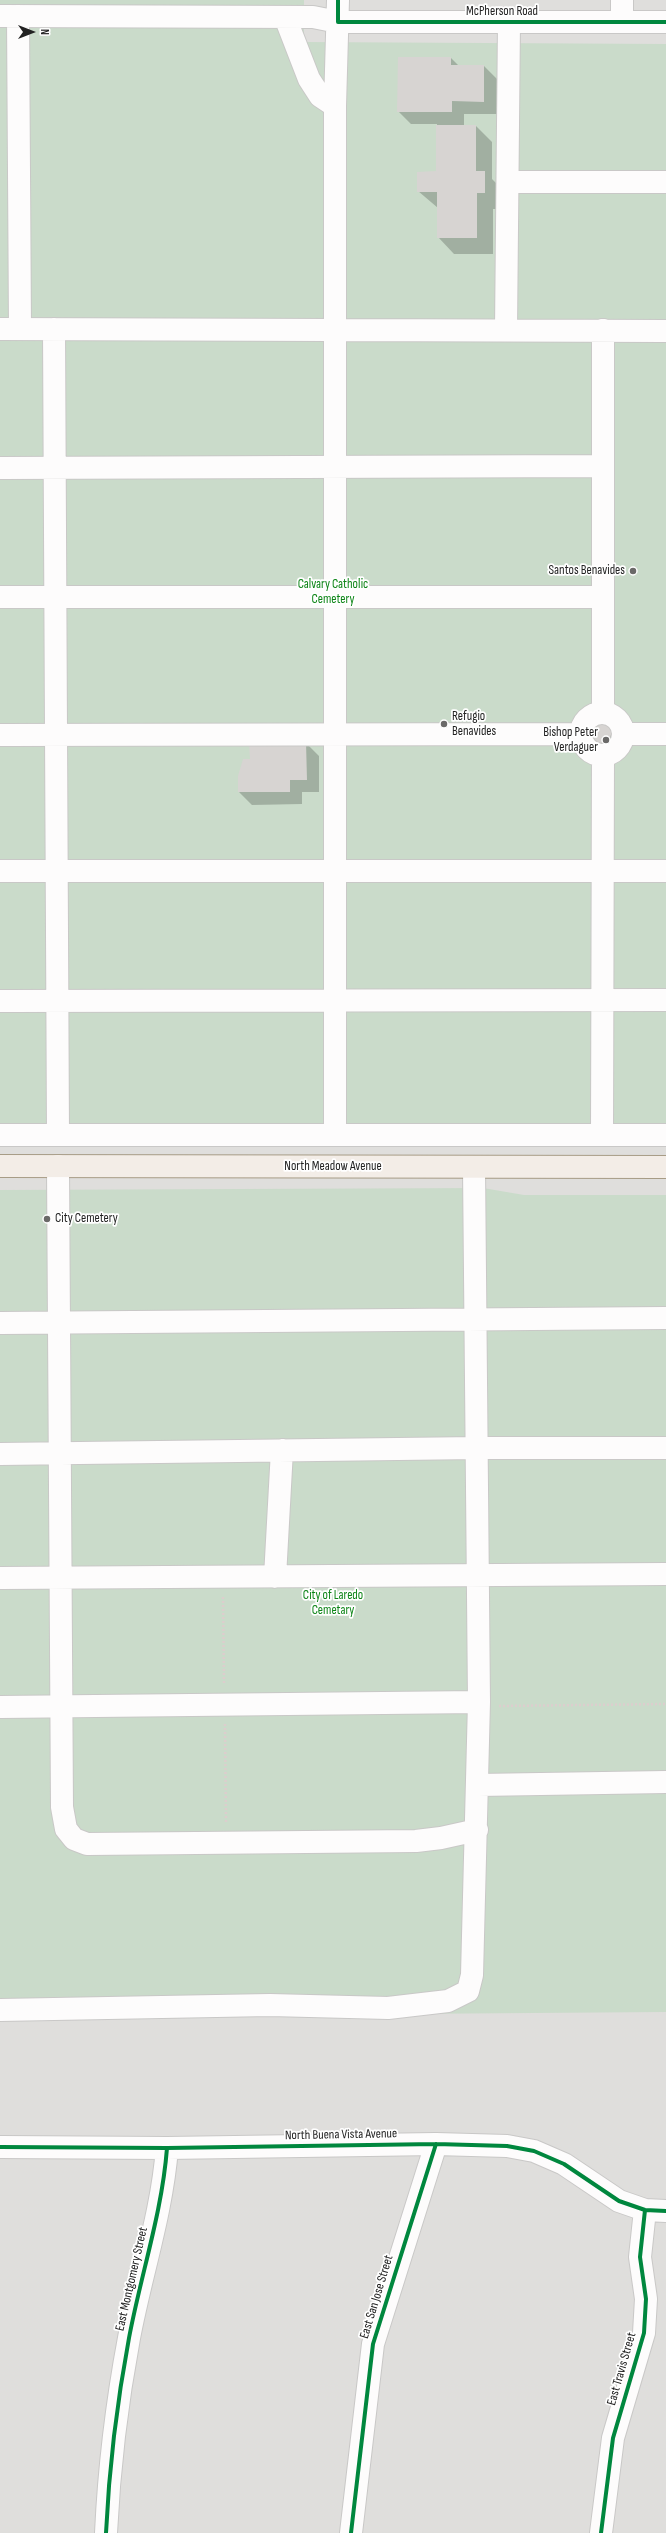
<!DOCTYPE html>
<html>
<head>
<meta charset="utf-8">
<style>
  body { margin:0 }
  #map { position:relative; width:666px; height:2533px; overflow:hidden; background:#f0eeeb; font-family:"Sofia Sans Condensed",sans-serif }
  canvas { display:block }
  .north { position:absolute; left:12px; top:12px; width:40px; height:40px; -webkit-text-stroke:3px #fff; paint-order:stroke; rotate:90deg; font-size:11px; font-weight:700; line-height:16px; text-align:center; color:#222 }
  .north::after { content:''; display:block; margin:auto; width:14px; height:18px; background:#222; clip-path:polygon(50% 0,100% 100%,50% 72%,0 100%) }
</style>
</head>
<body>
<div id="map">
<canvas width="666" height="2533"></canvas>
<div class="north">N</div>
</div>
<script>
const ctx = document.querySelector('canvas').getContext('2d');
ctx.lineJoin = 'round';
function fill(path, color) { ctx.fillStyle = color; ctx.fill(path, 'evenodd'); }
function trace(path, color, width, dash) { ctx.strokeStyle = color; ctx.lineWidth = width; ctx.lineCap = dash ? 'butt' : 'round'; ctx.setLineDash(dash || []); ctx.stroke(path); }
function label(font, color, halo, rows, align = 'center') {
  ctx.font = font + ' "Sofia Sans Condensed",sans-serif'; ctx.lineWidth = 3.5; ctx.setLineDash([]); ctx.textBaseline = 'middle'; ctx.strokeStyle = halo; ctx.fillStyle = color; for (const [text, x, y, turn = 0] of rows) {
    ctx.save(); ctx.translate(x, y); ctx.rotate((+turn || 0) * Math.PI / 180); ctx.textAlign = isNaN(turn) ? turn : align; if (halo) ctx.strokeText(text, 0, 0); ctx.fillText(text, 0, 0); ctx.restore();
  }
}
fill(new Path2D(`
  M0,0H666V2533H0Z`), '#dfdedc');
fill(new Path2D(`
  M0,0H304V42L666,44V1141L0,1142Z
  M483,1188L524,1195H666V2012L0,2017V1190Z`), '#cadbca');
fill(new Path2D(`
  M451,58L459,66H484L497,79V114H464V126H476L492,142V179L502,189V209H493V254H454L438,237V208L418,191L437,172V124H411L398,111Z
  M610,729L616,739L611,750H603Z
  M306,743L319,756V792H302V804L252,805L239,792L251,760Z`), '#0003');
fill(new Path2D(`
  M398,57H451V65H484V102L452,101V112H397Z
  M436,125H476V171H485V193H477V238H437V192H417V172L436,171Z
  M603,724L609,726L612,732L607,746H598L593,735L597,726Z
  M306,742L307,780H290V792H238V776L243,759H250L249,743Z`), '#d7d4d2');
const minor = new Path2D(`
  M0,16L313,17L338,22H666
  M18,16L20,329
  M285,17L309,79L320,96L335,106
  M622,22V0
  M508,182H666
  M0,329L666,331
  M54,329L58,1135
  M506,330L509,22
  M0,468L603,466
  M0,597H603
  M603,712V330
  M581 734a21 21 0 1 1 42 0a21 21 0 1 1-42 0Z
  M623,734H666
  M0,735L580,734
  M0,871H666
  M0,1001L666,1000
  M0,1135H666
  M335,1135V106L338,0
  M602,1135L603,755
  M58,1166L62,1807L66,1829L74,1839L87,1844L416,1841L441,1838L477,1830
  M0,1323L666,1318
  M0,1454L477,1448H666
  M275,1577L282,1450
  M0,1578L666,1574
  M0,1707L479,1702
  M478,1785L666,1782
  M0,2010L270,2005L388,2008L448,2001L468,1991L472,1975L479,1702L474,1167
  M0,2147L167,2148L436,2144L507,2146L534,2151L564,2164L619,2201L645,2210L666,2211
  M106,2533C109,2468 117,2402 129,2338C141,2274 162,2213 167,2148
  M351,2533L373,2344L436,2144
  M601,2533L613,2438L644,2333L646,2299L640,2257L645,2210`);
const major = new Path2D(`
  M0,1166L666,1167`);
trace(minor, '#c9c8c7', 24);
trace(major, '#a79c86', 24);
trace(new Path2D(`
  M223,1597L224,1684
  M499,1706L666,1704
  M225,1724L226,1823`), '#dccecd', 2.5, [2, 2]);
trace(minor, '#fdfcfc', 22);
trace(major, '#f3ede7', 22);
trace(new Path2D(`
  M338,0V22H666
  M0,2147L167,2148L436,2144L507,2146L534,2151L564,2164L619,2201L645,2210L666,2211
  M106,2533C109,2468 117,2402 129,2338C141,2274 162,2213 167,2148
  M351,2533L373,2344L436,2144
  M601,2533L613,2438L644,2333L646,2299L640,2257L645,2210`), '#00873e', 4);
for (const [x, y, r, color] of [
  [633,571,4,"#6a6968"],
  [444,724,4,"#6a6968"],
  [606,740,4,"#6a6968"],
  [47,1219,4,"#6a6968"]
]) { const dot = new Path2D(); dot.arc(x, y, r, 0, 2 * Math.PI); ctx.fillStyle = color; ctx.fill(dot); trace(dot, '#fff', 1.5); }
label('13px', '#222', '#fff', [
  ["McPherson Road",502,12],
  ["North Meadow Avenue",333,1167],
  ["North Buena Vista Avenue",341,2135,-1],
  ["East Montgomery Street",132,2279,-77],
  ["East San Jose Street",377,2297,-73],
  ["East Travis Street",622,2369,-74]
]);
label('13px', '#222', '#fff', [
  ["Santos Benavides",625,571],
  ["Refugio",452,717,"left"],
  ["Benavides",452,732,"left"],
  ["Bishop Peter",598,733],
  ["Verdaguer",598,748],
  ["City Cemetery",55,1219,"left"]
], 'right');
label('13px', '#0c8416', '#fff', [
  ["Calvary Catholic",333,585],
  ["Cemetery",333,600],
  ["City of Laredo",333,1596],
  ["Cemetary",333,1611]
]);
</script>
</body>
</html>
